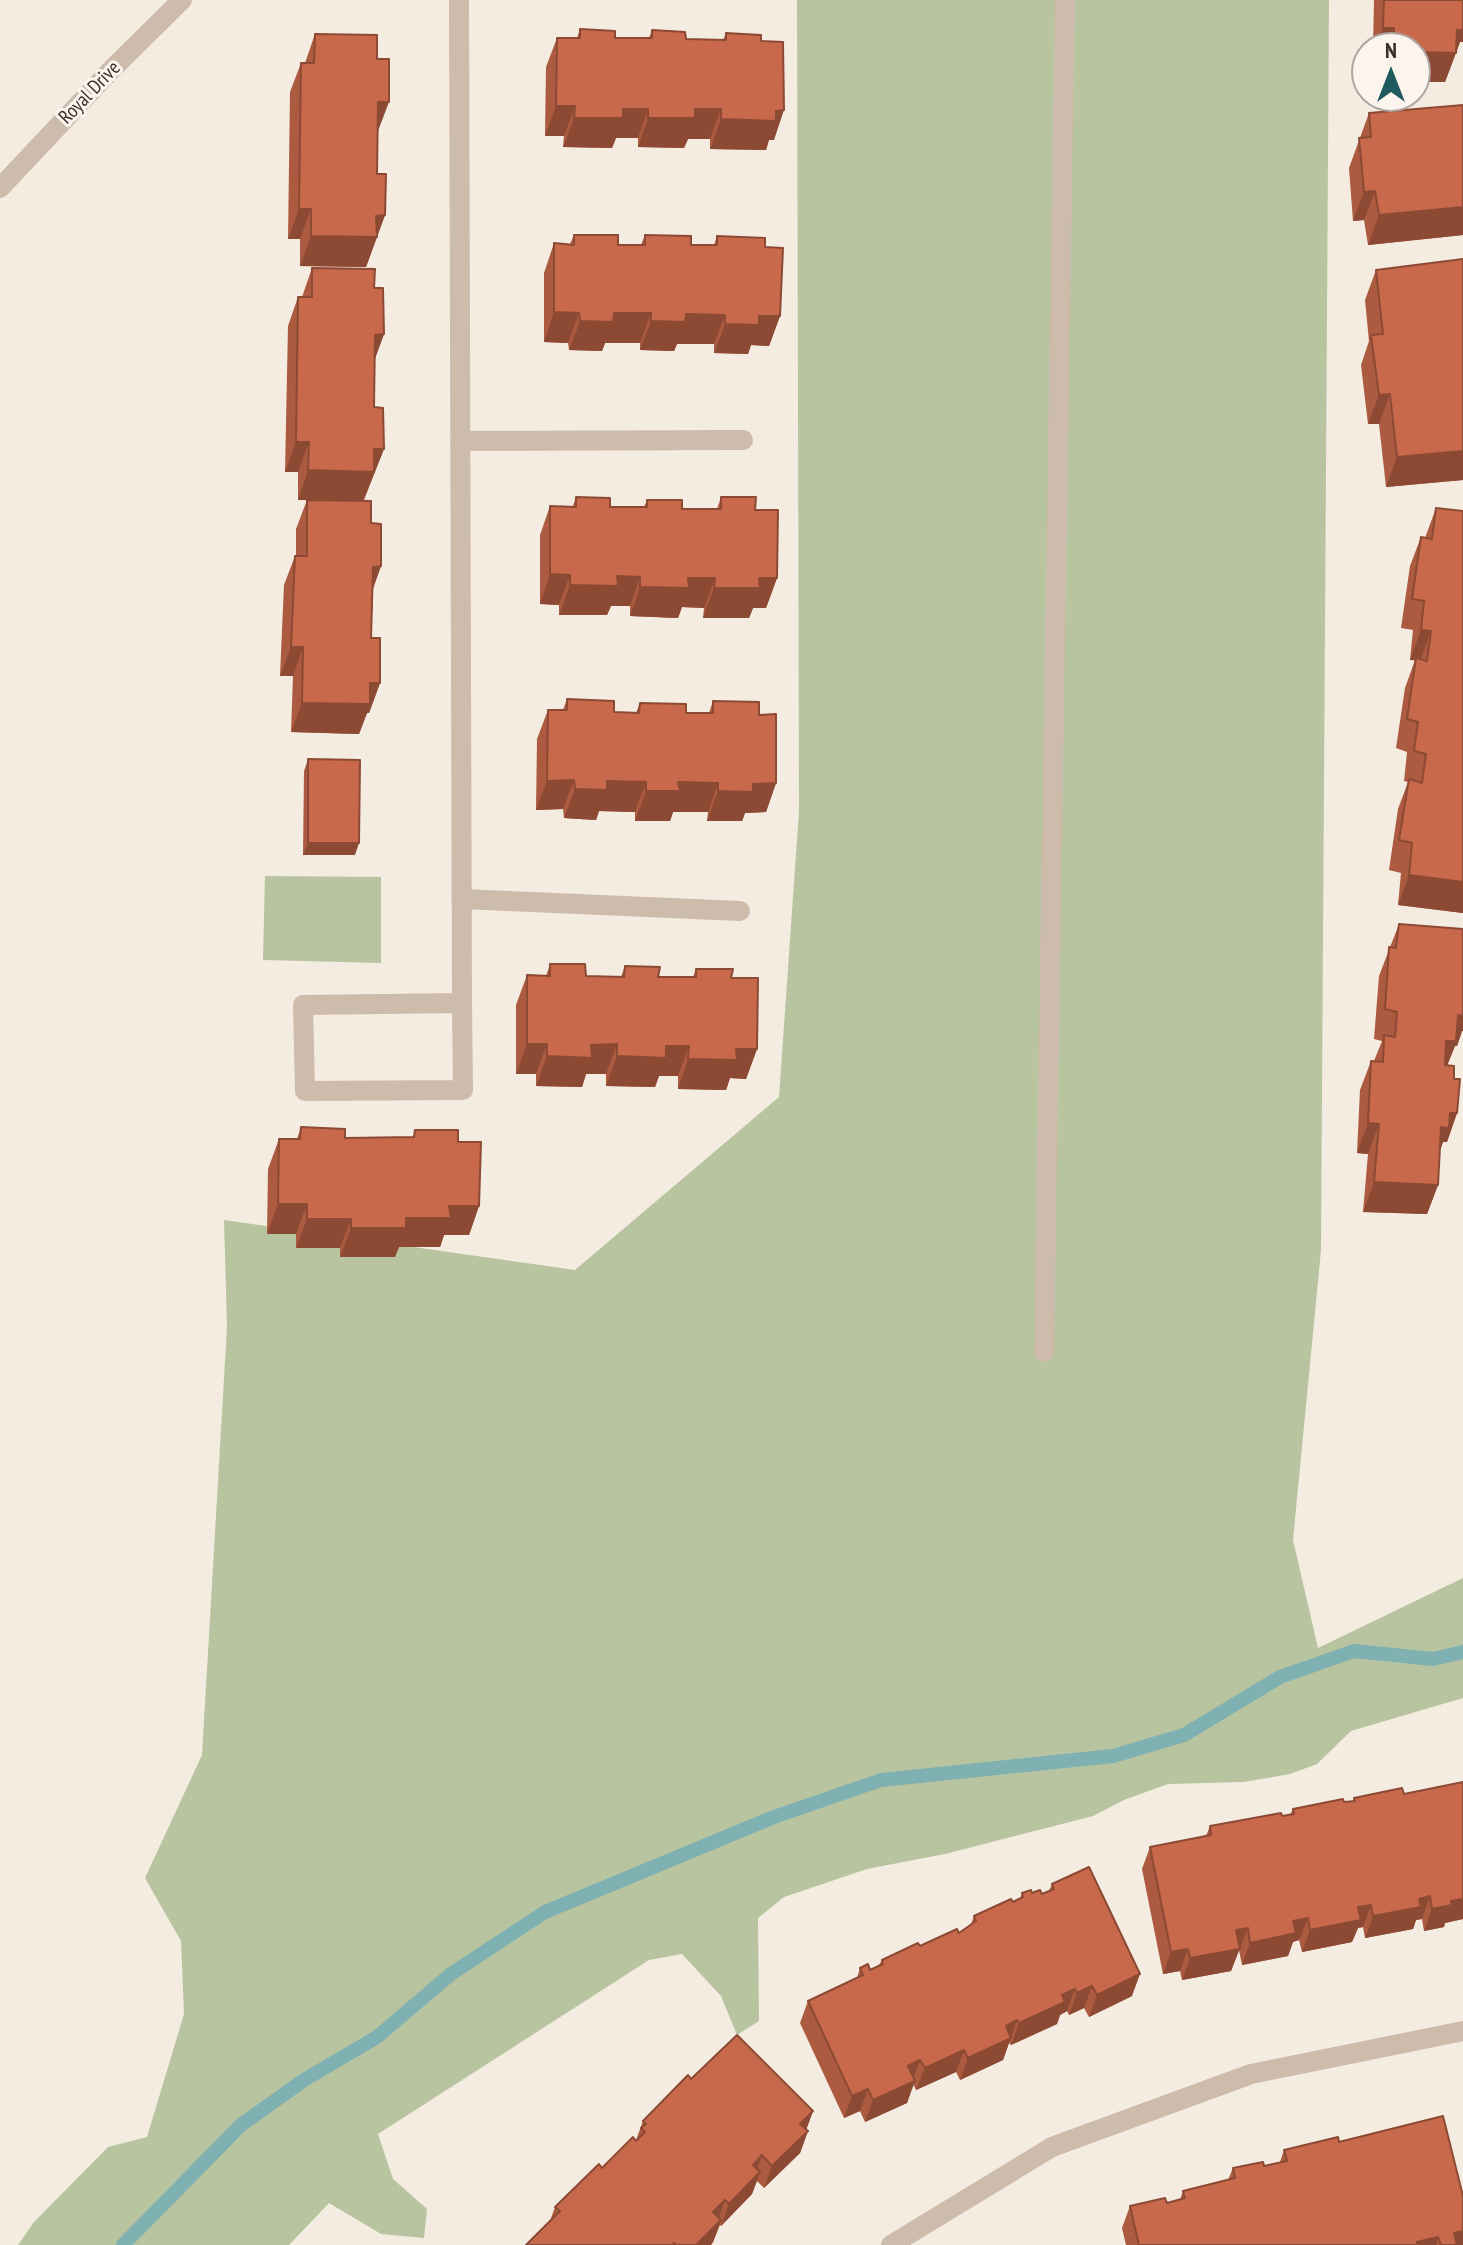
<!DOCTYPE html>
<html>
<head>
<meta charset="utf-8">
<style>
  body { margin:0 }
  #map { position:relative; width:1463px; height:2245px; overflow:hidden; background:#f4ebe1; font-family:"PT Sans Narrow",sans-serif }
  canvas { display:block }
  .north { position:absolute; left:1351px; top:32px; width:80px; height:80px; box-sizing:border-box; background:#fbf5ee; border:2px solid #aea6a0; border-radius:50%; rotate:0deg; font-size:22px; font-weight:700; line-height:32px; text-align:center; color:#3b302b }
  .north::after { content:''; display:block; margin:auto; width:28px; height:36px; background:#1f5a5e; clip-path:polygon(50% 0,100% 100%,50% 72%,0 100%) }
</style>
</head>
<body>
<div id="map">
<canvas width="1463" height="2245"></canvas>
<div class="north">N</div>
</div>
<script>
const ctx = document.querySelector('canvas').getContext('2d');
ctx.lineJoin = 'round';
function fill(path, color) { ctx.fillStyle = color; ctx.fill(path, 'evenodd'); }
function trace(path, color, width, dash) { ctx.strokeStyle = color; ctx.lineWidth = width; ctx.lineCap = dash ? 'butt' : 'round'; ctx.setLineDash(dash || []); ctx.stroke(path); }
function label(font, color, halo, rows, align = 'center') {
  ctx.font = font + ' "PT Sans Narrow",sans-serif'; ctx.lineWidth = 6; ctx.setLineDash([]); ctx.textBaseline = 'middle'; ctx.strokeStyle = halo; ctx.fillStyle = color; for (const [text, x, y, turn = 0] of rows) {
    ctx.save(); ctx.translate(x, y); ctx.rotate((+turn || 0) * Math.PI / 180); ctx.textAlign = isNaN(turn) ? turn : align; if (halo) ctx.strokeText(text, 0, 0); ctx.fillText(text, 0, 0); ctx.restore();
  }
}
fill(new Path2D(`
  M797,0H1329L1321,1250L1293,1540L1318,1648L1463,1578V1698L1351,1731L1317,1764L1290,1774L1244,1782L1168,1784L1124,1800L1093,1816L945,1854L867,1869L784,1897L758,1918L759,2021L737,2035L721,1996L682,1954L649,1960L378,2134L393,2179L427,2209L424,2238L381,2234L329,2203L289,2245H18L34,2222L108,2147L147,2137L184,2014L181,1941L145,1878L202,1755L227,1327L224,1220L575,1270L779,1097L799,811Z
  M265,876L381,877V963L263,960Z`), '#b8c4a0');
trace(new Path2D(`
  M123,2245L241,2125L304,2080L377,2037L451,1974L545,1912L774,1817L881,1780L1113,1756L1184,1735L1280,1677L1354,1651L1433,1659L1463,1652`), '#7fb0b2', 14);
trace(new Path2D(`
  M459,0L462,1003
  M0,188L111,70L182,0
  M460,441L743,440
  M462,899L740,911
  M462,1003L463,1090L305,1091L303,1005Z
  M1044,1352L1065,0
  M891,2245L1052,2147L1251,2074L1463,2031`), '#cdbbac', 20);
fill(new Path2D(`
  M1374,0H1463V42H1460L1445,82H1415V48H1373Z
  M580,29L615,38H649L652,30L686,39L723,40L726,33L761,41L774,140H769L766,150L710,149V139H688L684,148L638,147V138H616L612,148L563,147L564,136H545L546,67L557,38H577Z
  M315,34L378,131L377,174L385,215L366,267L300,266V239H288L290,92L301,63H305Z
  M1463,105V235L1368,245L1364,220L1353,221L1349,168L1369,113Z
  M574,235L618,245H641L645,235L691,245H714L717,236L765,247L780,316L769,346L751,345L748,354L714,353V344H677L674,351L640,350V343H605L602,351L569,350L568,343L544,342V273L554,243L570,244Z
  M312,268L374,288L384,334L374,361V407L384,449L364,500L371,523L381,566L373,589L371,638L380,683L369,713H367L359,734L291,732L293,676H280L284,585L295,556H296V529L307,500H298V472H285L288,326L298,297H302Z
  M1376,270L1463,480L1386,487L1379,424H1368L1361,365L1369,341L1365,300Z
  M576,497L610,507H644L647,500L682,509H717L721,497L755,510L777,578L766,608H753L749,618H703L704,608L682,607L678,618L630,616V606H611L607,615H559V605L540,604V535L550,506H573Z
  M1436,508L1463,913L1398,905L1401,873L1389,870L1398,809L1408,782L1404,781L1407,752L1396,748L1405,688L1415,660H1410L1413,630L1401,628L1410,566L1421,537L1425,538Z
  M567,699L614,712L636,713L640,703L686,713H709L713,701L759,715L776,783L766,812L745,813L742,821H707L708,812H673L670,821H635V812L599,811L596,820L564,818L563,809L536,810L537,739L548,710H563Z
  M308,759L355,855H303L304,771Z
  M1399,924L1463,929V1031H1462L1457,1046H1455L1447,1065L1454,1079L1457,1113L1447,1142H1443L1439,1153L1438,1185L1427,1214L1363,1212L1368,1154L1357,1153L1360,1090L1371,1061H1374L1382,1041L1374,1039L1379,976Z
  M550,964L586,976L621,977L625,966L658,977H693L696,969L731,978L757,1049L746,1079L730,1078L726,1090L678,1089V1076H659L655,1087L606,1086V1074H586L582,1087L536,1086V1074H516V1005L527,975L546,976Z
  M301,1127L345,1138L413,1137L415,1130L458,1142L479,1206L469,1235H444L440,1247H399L395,1257H340V1248H296V1234H267L268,1169L279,1139H297Z
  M1463,1782V1919L1445,1923L1444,1927L1424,1931L1422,1919L1416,1920L1413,1929L1365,1938L1363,1927L1358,1928L1352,1942L1302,1952L1299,1940L1293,1942L1288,1956L1242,1965L1239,1950L1231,1971L1182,1980L1180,1971L1163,1974L1142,1869L1150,1847L1206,1836L1210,1826L1290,1815L1293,1809L1353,1801L1354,1798L1404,1794Z
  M1052,1884L1132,1996L1089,2017L1084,2008L1069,2015L1067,2011L1060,2015L1057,2024L1011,2045L1009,2043L1003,2060L960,2080L956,2072L916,2090L913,2084L907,2103L865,2122L860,2111L844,2118L800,2023L808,2001L857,1978L860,1968L870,1970L879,1965L882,1960L959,1933L971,1924L974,1916L1020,1899L1022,1893L1042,1894L1049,1891Z
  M691,2079L813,2111L806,2130L808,2131L800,2153L764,2188L757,2181L752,2194L721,2226L720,2225L713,2242L711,2245H526L550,2221L555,2207L636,2140L643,2121Z
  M1339,2142L1463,2245H1126L1122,2228L1130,2206L1167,2203L1180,2200L1183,2191L1228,2180L1233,2168L1264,2166L1280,2162L1284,2150Z`), '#ac5a40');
fill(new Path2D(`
  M1463,21V42H1460L1445,82H1415V52L1457,30Z
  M1383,28H1394L1386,48H1376Z
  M378,102H389L378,131Z
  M556,106H575L564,136H545Z
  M623,109H648L638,138H616L612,148L563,147L574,118Z
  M695,109H721L710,139H688L684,148L638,147L648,118Z
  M784,110L774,140H769L766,150L710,149L721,119Z
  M1375,191L1364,220L1353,221L1364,192Z
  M1463,207V235L1368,245L1379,215Z
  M299,209H311L300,239H288Z
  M385,215L366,267L300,266L311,236L376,216Z
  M554,312L579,313L568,343L544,342Z
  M614,313H651L640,343H605L602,351L569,350L580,321Z
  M686,314L725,315L714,344H677L674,351L640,350L651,321Z
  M759,316H780L769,346L751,345L748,354L714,353L725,324Z
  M384,334L373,364L375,335Z
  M1390,394L1379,424H1368L1379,395Z
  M296,442H309L298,472H285Z
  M374,449H384L363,501L298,500L308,470Z
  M1463,451V480L1386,487L1397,457Z
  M381,566L370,596L373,567Z
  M550,574L570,575L559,605L540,604Z
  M617,576L640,577L630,606H611L607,615H559L570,585Z
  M688,578H715L704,608L682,607L678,618L630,616L640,587Z
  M759,578H777L766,608H753L749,618H703L714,588Z
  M1421,630L1431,631L1420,661L1410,660Z
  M291,647H303L293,676H280Z
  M370,683H380L369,713H367L359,734L291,732L302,703Z
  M574,780L563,809L536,810L547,781Z
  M607,781L646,782L635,812L599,811L596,820L564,818L575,789Z
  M678,782L718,783L708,812H673L670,821H635L646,791Z
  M776,783L766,812L745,813L742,821H707L718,791L753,784Z
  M308,843H359L355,855H303Z
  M1409,875L1463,882V913L1398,905Z
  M1458,1015H1463V1031H1462L1457,1046H1455L1445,1071H1435L1446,1041Z
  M527,1044H547L536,1074H516Z
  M617,1044L606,1074H586L582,1087L536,1086L547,1056L591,1045Z
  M666,1046H689L678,1076H659L655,1087L606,1086L617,1056Z
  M736,1049H757L746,1079L730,1078L726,1090L678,1089L688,1059Z
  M1450,1113H1457L1447,1142H1443L1438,1157L1441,1127Z
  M1368,1123L1379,1124L1368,1154L1357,1153Z
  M1374,1182L1438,1185L1427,1214L1363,1212Z
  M278,1204H307L296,1234H267Z
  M449,1206H479L469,1235H444L440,1247H399L395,1257H340L351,1228L406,1218Z
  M307,1219H351L340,1248H296Z
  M1430,1896L1422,1919L1416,1920L1413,1929L1365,1938L1373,1916L1419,1899Z
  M1463,1899V1919L1445,1923L1444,1927L1424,1931L1432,1909L1451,1901Z
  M1371,1905L1363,1927L1358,1928L1352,1942L1302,1952L1310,1930L1358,1907Z
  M1308,1918L1299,1940L1293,1942L1288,1956L1242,1965L1250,1943L1293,1921Z
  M1248,1928L1231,1971L1182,1980L1190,1958L1236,1930Z
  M1188,1949L1180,1971L1163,1974L1171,1952Z
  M1140,1974L1132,1996L1089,2017L1097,1995Z
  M1092,1986L1084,2008L1069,2015L1077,1993Z
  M1075,1989L1067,2011L1060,2015L1057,2024L1011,2045L1019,2023L1062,1995Z
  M1017,2020L1003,2060L960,2080L968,2058L1006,2026Z
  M964,2050L956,2072L916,2090L925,2068Z
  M920,2060L912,2082L915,2081L907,2103L865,2122L873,2100L908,2066Z
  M868,2089L860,2111L844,2118L852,2096Z
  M813,2111L805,2133L800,2124Z
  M808,2131L800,2153L764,2188L772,2166Z
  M762,2155L754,2178L753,2165Z
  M760,2172L752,2194L721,2226L729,2204Z
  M725,2200L717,2222L713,2212Z
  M721,2220L713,2242L711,2245H696Z
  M1463,2231V2245H1450L1454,2233Z
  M1438,2237L1436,2245H1416L1417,2242Z`), '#8c4a34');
const building = new Path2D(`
  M1384,0H1463V30H1457L1456,53L1415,52V48H1394V28H1383Z
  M580,29L615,31V38H652V30L685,32L686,39L726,40V33L761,35V41L783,42L784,110L776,111V121L721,119V109H695V118H648V109H623V118H574L575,106H556L557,38H580Z
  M315,34L377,35V59H389V102H378L377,174H386L385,215L376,216L377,237L311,236V209H299L301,63H314Z
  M1463,105V207L1379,215L1375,191L1364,192L1359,138L1371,137L1369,113Z
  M574,235H618V245H645V235L691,236V245H717V236L765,238V247L783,248L780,316H759V325L725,324V315L686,314L685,322L651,321V313H614L613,322L580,321L579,313L554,312V243L574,245Z
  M1463,259V451L1397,457L1390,394L1379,395L1371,335L1383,334L1376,270Z
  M312,268L375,269L374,288H383L384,334L375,335L374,407L383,408L384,449H374V472L308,470L309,442H296L298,297H312Z
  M576,497L610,498V507H647V500H682V509H721V497H756L755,510H778L777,578H759L760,588H714L715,578H688L689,588L640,587V577L617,576L618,586L570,585V575L550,574V506L576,507Z
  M307,500L371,501V523L381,524V566L373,567L371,638H380V683H370V704L302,703L303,647H291L295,556H307Z
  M1436,508L1463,511V882L1409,875L1412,843L1399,840L1409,779L1422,783L1426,754L1414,751L1418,722L1407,719L1416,658L1427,661L1431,631L1421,630L1424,601L1412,599L1421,537L1432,539Z
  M567,699L614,701V712L639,713L640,703L686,704V713H713V701L759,702V715L776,714V783L753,784V792L718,791V783L678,782L680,791H646V782L607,781V790L575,789L574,780L547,781L548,710H567Z
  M308,759L360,760L359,843H308Z
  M1399,924L1463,929V1016L1458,1015L1456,1041H1446L1445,1065L1454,1066V1079H1460L1457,1113H1450L1449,1128L1441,1127L1438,1185L1374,1182L1379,1124L1368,1123L1371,1061L1383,1062L1384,1035L1395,1037L1397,1012L1385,1009L1389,947L1396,948Z
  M550,964H585L586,976L624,977L625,966L660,967L658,977H696V969H733L731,978H758L757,1049H736L737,1060L688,1059L689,1046H666V1058L617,1056V1044L591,1045L592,1058L547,1056V1044H527V975L550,976Z
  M301,1127L345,1129V1138L414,1137L415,1130H458V1142H481L479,1206H449L451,1218H406V1228H351V1219H307V1204H278L279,1139H300Z
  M1463,1782V1899L1451,1901L1452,1905L1432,1909L1430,1896L1419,1899L1421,1907L1373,1916L1371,1905L1358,1907L1361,1920L1310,1930L1308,1918L1293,1921L1296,1933L1250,1943L1248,1928L1236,1930L1240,1949L1190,1958L1188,1949L1171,1952L1150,1847L1211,1835L1210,1826L1281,1813L1282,1816L1294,1814L1293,1809L1343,1799L1344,1802L1355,1801L1354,1798L1402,1788L1404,1794Z
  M1089,1867L1140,1974L1097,1995L1092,1986L1077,1993L1075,1989L1062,1995L1065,2002L1019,2023L1017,2020L1006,2026L1011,2038L968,2058L964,2050L925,2068L920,2060L908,2066L915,2081L873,2100L868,2089L852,2096L808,2001L863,1975L860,1968L868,1964L870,1970L883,1964L882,1960L918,1943L920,1946L957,1929L959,1933L976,1921L974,1916L1011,1899L1013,1902L1023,1897L1022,1893L1031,1890L1032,1893L1040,1890L1042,1894L1054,1889L1052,1884Z
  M737,2035L813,2111L800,2124L808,2131L772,2166L762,2155L753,2165L760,2172L729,2204L725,2200L713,2212L721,2220L696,2245H676L674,2243L673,2245H526L560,2211L555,2207L599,2164L602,2168L633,2137L636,2141L645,2132L641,2128L646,2124L643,2121L688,2075L691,2079Z
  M1443,2116L1463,2196V2231L1454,2233L1457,2245H1441L1438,2237L1417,2242L1418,2245H1139L1130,2206L1165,2198L1167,2203L1185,2198L1183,2191L1235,2178L1233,2168L1263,2162L1264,2166L1287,2161L1284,2150L1338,2137L1339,2142Z`);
fill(building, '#c8694b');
trace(building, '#8c4a34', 2);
label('20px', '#3b302b', '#fbf5ee', [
  ["Royal Drive",90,93,-46]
]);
</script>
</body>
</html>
